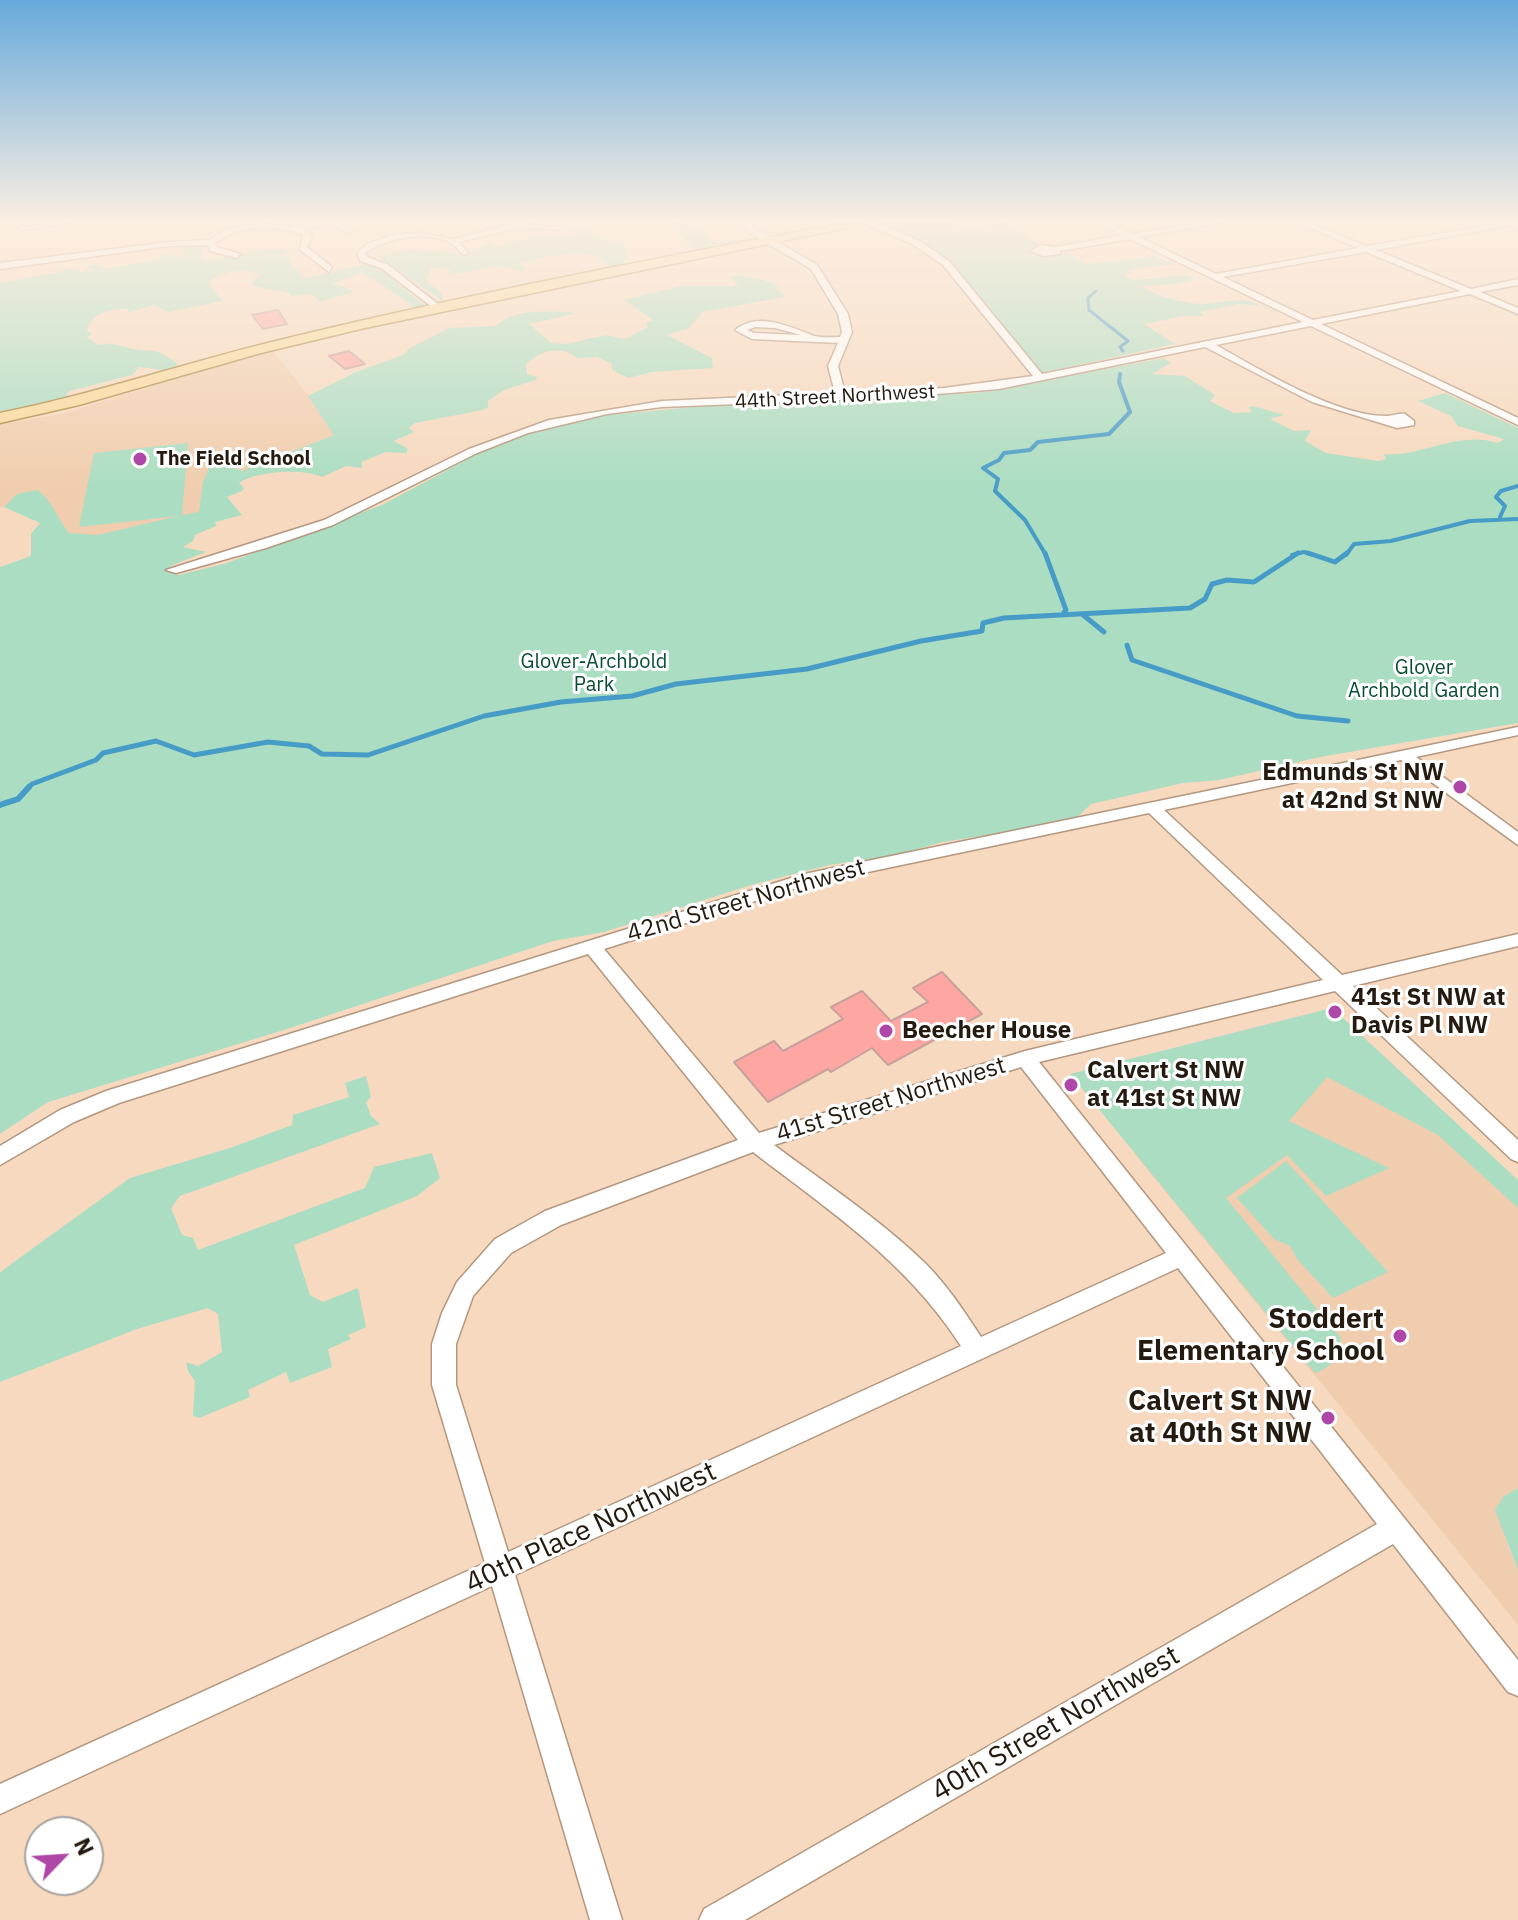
<!DOCTYPE html>
<html>
<head>
<meta charset="utf-8">
<style>
  body { margin:0 }
  #map { position:relative; width:1518px; height:1920px; overflow:hidden; background:#f6d9bf; font-family:"IBM Plex Sans",sans-serif }
  canvas { display:block }
  .north { position:absolute; left:24px; top:1816px; width:80px; height:80px; box-sizing:border-box; background:#fff; border:2px solid #a7a39f; border-radius:50%; rotate:65deg; font-size:22px; font-weight:700; line-height:32px; text-align:center; color:#241a10 }
  .north::after { content:''; display:block; margin:auto; width:28px; height:36px; background:#af47a9; clip-path:polygon(50% 0,100% 100%,50% 72%,0 100%) }
</style>
</head>
<body>
<div id="map">
<canvas width="1518" height="1920"></canvas>
<div class="north">N</div>
</div>
<script>
const ctx = document.querySelector('canvas').getContext('2d');
ctx.lineJoin = 'round';
function fill(path, color) { ctx.fillStyle = color; ctx.fill(path, 'evenodd'); }
function trace(path, color, width, dash) { ctx.strokeStyle = color; ctx.lineWidth = width; ctx.lineCap = dash ? 'butt' : 'round'; ctx.setLineDash(dash || []); ctx.stroke(path); }
function label(font, color, halo, rows, align = 'center') {
  ctx.font = font + ' "IBM Plex Sans",sans-serif'; ctx.lineWidth = 6; ctx.setLineDash([]); ctx.textBaseline = 'middle'; ctx.strokeStyle = halo; ctx.fillStyle = color; for (const [text, x, y, turn = 0] of rows) {
    ctx.save(); ctx.translate(x, y); ctx.rotate((+turn || 0) * Math.PI / 180); ctx.textAlign = isNaN(turn) ? turn : align; if (halo) ctx.strokeText(text, 0, 0); ctx.fillText(text, 0, 0); ctx.restore();
  }
}
fill(new Path2D(`
  M272,350L341,436L231,478L166,562L0,574L42,555L47,522L20,504L0,507V424L61,414Z
  M1368,1043L1518,1184V1488L1504,1496L1508,1547L1518,1570V1625L1134,1153Z`), '#f0cdae');
fill(new Path2D(`
  M666,221C696,221 698,230 716,242L758,237L761,240L697,252Z
  M887,221H948L959,226H978L1010,221L1006,222C1015,229 1030,240 1041,243C1054,246 1067,238 1081,240L1029,248L1036,254H1069L1087,264L1154,256L1175,264L1132,270L1125,276L1134,280L1188,275L1195,279L1177,284L1143,286C1151,296 1189,304 1203,304C1225,303 1241,295 1261,306L1239,304L1200,312L1204,316H1183L1144,324L1175,344L1041,373C986,308 963,253 876,224Z
  M563,225C586,225 600,242 623,243L628,255L620,267L612,268C607,265 602,259 597,256C575,247 541,259 520,263L526,269L523,272C495,259 475,275 449,273L450,269L431,268L426,281L441,292L444,302L377,256L408,250L465,254L490,243L496,246L542,234L574,237Z
  M183,244L204,246L201,258L208,261L255,251L289,249L282,256L292,259L288,261L305,278L369,264L380,269L424,305L416,308L363,272L332,284L346,287L353,292L320,302L312,294L292,296L287,292L252,286L253,280L261,276C243,265 225,272 208,282L222,301L168,312L155,305L130,312H127L129,309C112,309 92,311 87,330L92,334L87,337L98,345C112,342 116,345 129,348C154,354 150,344 177,363L176,367L163,370L139,367L132,375L70,391L66,394L70,397L0,414V283L60,272L67,268L81,272L90,268L85,267L98,264L107,269L158,259L164,254L180,258L185,252L178,246Z
  M737,275C748,277 770,280 778,286L775,289L783,293L784,297L703,312L689,328L667,335L712,358L713,368L652,372L628,378L612,370V364L597,357L577,358C561,345 541,350 526,364L527,374L537,377L536,380L504,390L488,401V407L483,410L415,423L409,428L414,432L394,441L408,449L406,453L386,452L361,462L362,468L346,466L322,477C303,468 255,471 239,483L244,488L242,491L227,497L242,515L215,522L216,526L195,535L193,541L183,547L206,552L170,566L174,574L179,575L227,563L382,505L483,451L526,432L609,415L703,406L978,393L1164,358L1171,363L1152,374L1185,376L1215,395L1210,401L1234,413L1251,412L1249,407L1254,406L1284,415L1270,419L1294,431L1311,430L1305,441L1326,453L1378,461L1386,459L1384,454C1423,457 1458,430 1498,443L1504,439L1458,426L1451,416L1418,401L1445,393L1518,428V723L1320,757L1219,780L1183,783L1091,804L1073,821L943,842L892,856L829,865L751,885L604,932L553,941L287,1029L48,1102L0,1134V567L31,556V534L40,523L4,507L17,494L37,490C52,500 58,520 69,533L98,535L178,516L79,527L94,453L188,443L182,515L199,512L203,482L213,459L242,471L334,435L308,396L356,372L403,355L410,348L450,328L496,326C515,308 548,312 572,312L574,314L529,324L551,343L566,344L606,335L625,339L648,327L646,323L653,320L624,300L681,286H739L730,277Z
  M1332,1008L1518,1180V1208L1438,1135L1327,1077L1289,1121L1389,1168L1326,1196L1287,1155L1226,1198L1340,1337C1345,1353 1329,1369 1315,1373L1070,1074Z
  M366,1076L371,1097L366,1102L371,1116L380,1124L180,1196L171,1208L182,1235L193,1238L198,1250L365,1188L374,1167L432,1153L440,1178L417,1196L294,1245L310,1295L323,1302L358,1288L366,1327L348,1335L351,1339L328,1349L332,1367L290,1383L286,1372L248,1390L250,1397L199,1418L193,1416L195,1381L188,1371L186,1362L198,1366L222,1352L218,1314L208,1308L137,1329L0,1382V1273L3,1270L130,1178L233,1147L292,1125L293,1115L349,1097L345,1083Z
  M1286,1161L1388,1272L1333,1298L1297,1259L1290,1246L1274,1239L1237,1198Z
  M1518,1488V1570L1495,1510L1504,1496Z`), '#aaddc1');
trace(new Path2D(`
  M1096,291L1088,298L1089,310L1128,341L1120,347L1123,351`), '#479cc7', 3);
trace(new Path2D(`
  M1500,517L1505,506L1496,497L1501,491L1518,486
  M1046,555L1025,520L995,491L998,479L983,468L999,460L1004,453L1030,450L1038,442L1109,434L1130,412L1119,382L1120,374
  M1292,555L1304,552L1314,555
  M1346,555L1354,544L1391,541L1470,521L1518,519`), '#479cc7', 4);
trace(new Path2D(`
  M1045,553L1066,610L1062,615
  M1308,553L1335,562L1347,553
  M1082,614L1104,632
  M1127,645L1132,660L1297,716L1348,721
  M27,789L32,784L96,760L103,753L156,741L194,755L268,742L309,746L322,754L368,755L484,716L561,702L632,696L676,684L807,669L921,641L982,631L983,623L1004,618L1190,608L1205,599L1212,584L1227,580L1254,582L1298,553`), '#479cc7', 5);
trace(new Path2D(`
  M0,805L18,799L29,787`), '#479cc7', 6);
const building = new Path2D(`
  M278,310L287,324L263,329L252,315Z
  M349,351L365,364L345,369L329,356Z
  M942,972L982,1014L888,1065L872,1048L831,1072L828,1069L768,1102L734,1062L774,1041L783,1051L843,1019L831,1007L862,991L891,1021L928,1002L913,988Z`);
fill(building, '#fea7a2');
trace(building, '#c8a19d', 2);
const minor = new Path2D(`
  M60,221H82L21,230L17,228Z
  M321,221H339L353,231L346,233L331,223L305,230L312,237L307,247L332,267L329,272L300,250L303,235C275,223 240,225 215,243L217,247L240,254L237,258L210,251L208,245L169,246L0,269V263L169,242L209,240L228,229L257,223L297,227Z
  M504,221L564,228L560,230L520,227L459,242L468,253L464,255C459,252 456,246 451,243C429,230 383,238 365,254L367,257L387,264L439,305L436,310L381,268L360,261L357,253L367,244L392,235L418,233L454,239L511,224Z
  M740,221H748L756,229L817,265L848,314L852,332L838,366L845,393L944,388L1033,376L943,265L912,244L865,224V221H872L918,240L949,261L1042,374L1303,322L1130,239L1060,251V254L1044,256L1031,251L1040,245L1055,247L1123,235L1095,221H1105L1132,234L1211,221H1228L1140,237L1216,274L1358,248L1294,221H1304L1367,246L1515,221L1512,225L1376,250L1471,289L1518,279V285L1480,292L1518,308V314L1470,294L1321,324L1518,418V425L1311,326L1216,345C1259,369 1337,417 1387,416C1393,416 1398,413 1405,414L1414,421V425L1397,428L1312,402L1205,347L999,389L888,398L662,407L607,414L528,433L477,453L333,525L266,548L176,573L166,570L324,520L469,449L549,420L662,401L835,393L828,366L838,343L752,339L735,330C759,311 790,327 814,336C822,338 833,337 840,337L842,332L838,314L811,269L750,233ZM1366,252L1461,291L1313,320L1223,277ZM755,327L775,328L801,335L754,333L747,330Z
  M1518,727V735L1416,757L1518,832V845L1401,760L1164,810L1342,975L1518,934V946L1353,986L1518,1140V1162L1511,1159L1335,991L1039,1062L1518,1660V1696L1508,1692L1393,1544L745,1920H699L704,1909L1377,1524L1178,1268L515,1575L622,1920H590L492,1586L0,1814V1784L485,1563L432,1385V1344L442,1313L457,1282L495,1239L545,1211L738,1140L588,954L119,1103L74,1122L0,1165V1146L60,1110L106,1091L804,874ZM1149,813L1323,980L1025,1051L759,1133L604,949L806,885ZM1021,1067L1166,1253L981,1337C964,1311 947,1285 925,1263C879,1219 825,1183 774,1145ZM753,1152C831,1212 907,1262 961,1346L508,1552L456,1385V1344L473,1296L511,1253L561,1225Z`);
const tertiary = new Path2D(`
  M1502,221L1518,222V228L1504,223Z`);
const primary = new Path2D(`
  M855,221H879L365,328L261,353L79,405L0,423V413C99,393 194,360 292,337C478,292 667,256 855,221Z`);
trace(minor, '#b3977f', 3);
trace(tertiary, '#b3977f', 3);
trace(primary, '#ac863e', 3);
fill(minor, '#fff');
fill(tertiary, '#fff');
fill(primary, '#f9d99a');
const sky = ctx.createLinearGradient(0, 0, 0, 490);
sky.addColorStop(0, '#67aadb');
sky.addColorStop(0.45, '#fbeee2');
sky.addColorStop(1, '#fbeee200');
ctx.fillStyle = sky;
ctx.fillRect(0, 0, 1518, 490);
for (const [x, y, r, color] of [
  [140,459,8,"#af47a9"],
  [1460,787,8,"#af47a9"],
  [1335,1012,8,"#af47a9"],
  [886,1031,8,"#af47a9"],
  [1071,1085,8,"#af47a9"],
  [1400,1336,8,"#af47a9"],
  [1328,1418,8,"#af47a9"]
]) { const dot = new Path2D(); dot.arc(x, y, r, 0, 2 * Math.PI); ctx.fillStyle = color; ctx.fill(dot); trace(dot, '#fff', 3); }
label('20px', '#241a10', '#fff', [
  ["44th Street Northwest",835,397,-3]
]);
label('bold 20px', '#241a10', '#fff', [
  ["The Field School",156,459]
], 'left');
label('20px', '#084e33', '#fff', [
  ["Glover-Archbold",594,662],
  ["Park",594,685],
  ["Glover",1424,668],
  ["Archbold Garden",1424,691]
]);
label('bold 24px', '#241a10', '#fff', [
  ["Edmunds St NW",1444,773,"right"],
  ["at 42nd St NW",1444,801,"right"],
  ["41st St NW at",1351,998],
  ["Davis Pl NW",1351,1026],
  ["Beecher House",902,1031],
  ["Calvert St NW",1087,1071],
  ["at 41st St NW",1087,1099]
], 'left');
label('24px', '#241a10', '#fff', [
  ["42nd Street Northwest",746,901,-16],
  ["41st Street Northwest",891,1100,-17]
]);
label('bold 28px', '#241a10', '#fff', [
  ["Stoddert",1384,1320],
  ["Elementary School",1384,1352],
  ["Calvert St NW",1312,1402],
  ["at 40th St NW",1312,1434]
], 'right');
label('28px', '#241a10', '#fff', [
  ["40th Place Northwest",591,1528,-25],
  ["40th Street Northwest",1056,1724,-30]
]);
</script>
</body>
</html>
